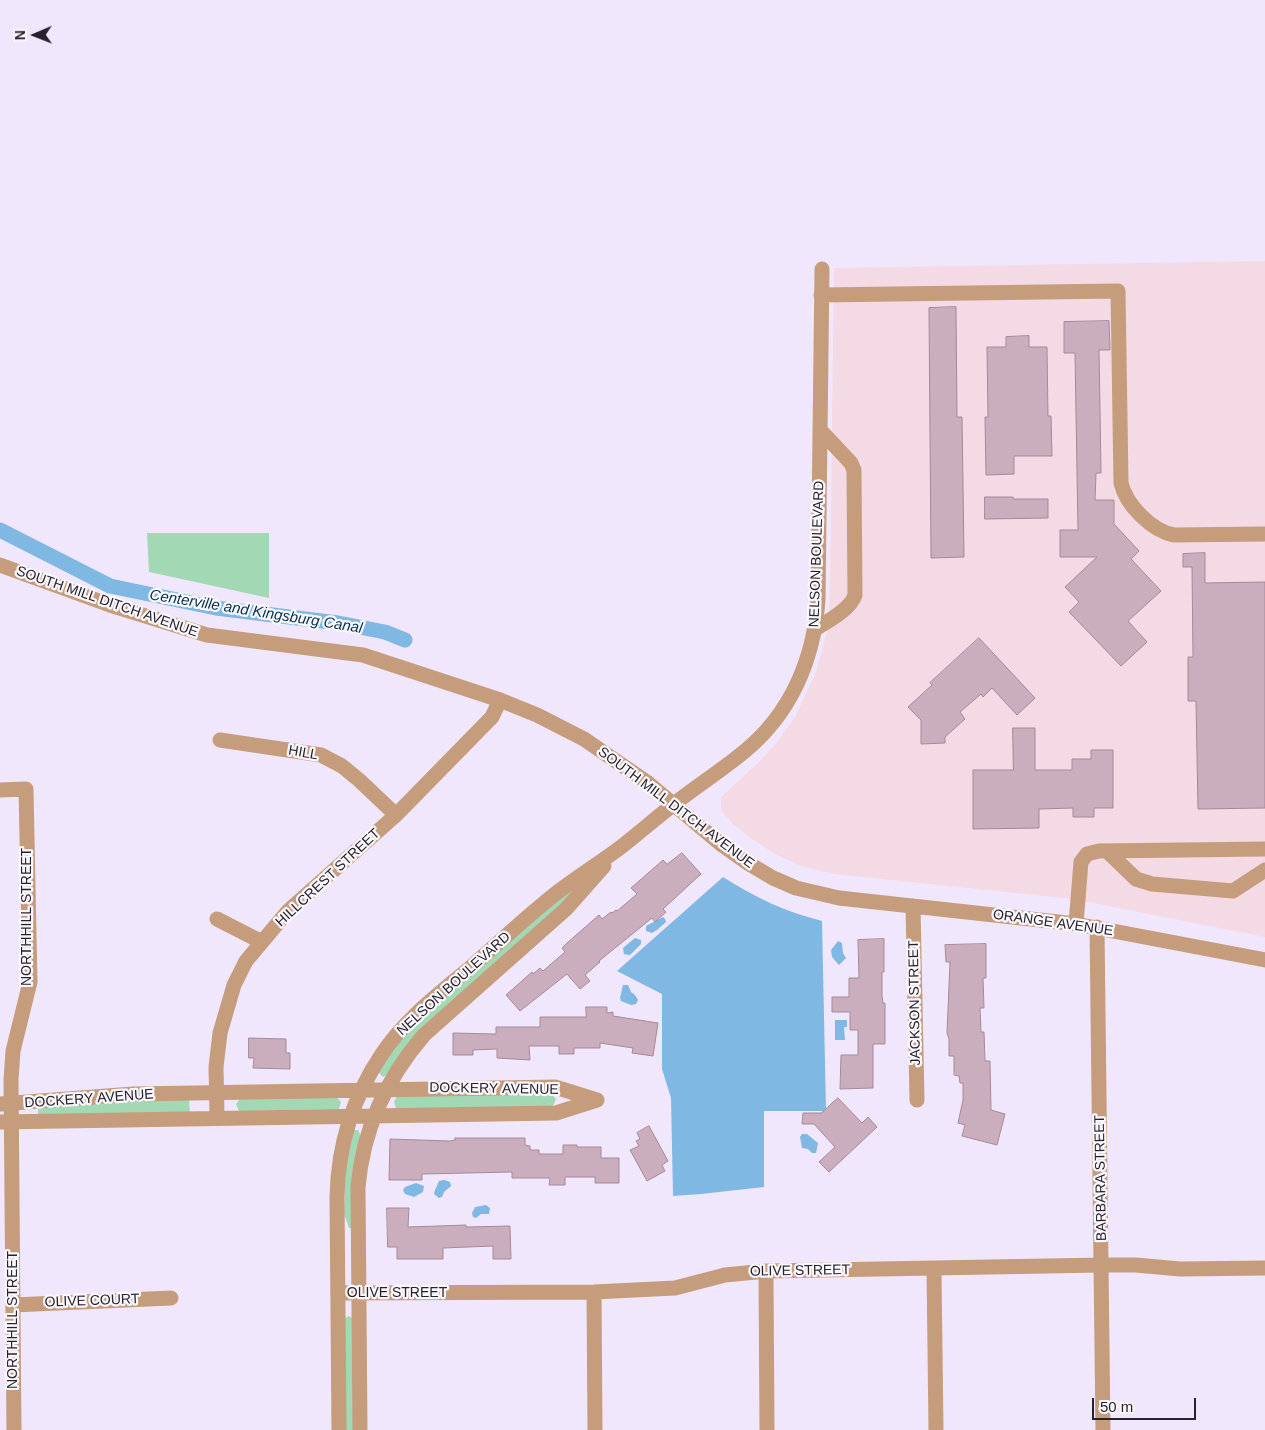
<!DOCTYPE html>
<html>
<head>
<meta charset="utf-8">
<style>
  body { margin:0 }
  #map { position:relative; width:1265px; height:1430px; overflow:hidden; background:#f1e7fd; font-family:Arial,sans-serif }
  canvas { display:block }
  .north { position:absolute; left:10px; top:10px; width:50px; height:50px; -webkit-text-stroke:4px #faf8fd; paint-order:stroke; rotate:269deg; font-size:14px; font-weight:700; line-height:20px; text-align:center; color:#27222c }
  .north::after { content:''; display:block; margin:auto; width:18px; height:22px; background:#27222c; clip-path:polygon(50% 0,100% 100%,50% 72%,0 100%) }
  .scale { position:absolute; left:1092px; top:1398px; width:104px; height:22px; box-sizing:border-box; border:2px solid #27222c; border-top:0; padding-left:6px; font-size:15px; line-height:18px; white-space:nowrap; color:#27222c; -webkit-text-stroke:4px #faf8fd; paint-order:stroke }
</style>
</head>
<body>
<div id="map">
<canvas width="1265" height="1430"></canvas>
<div class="north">N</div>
<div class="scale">50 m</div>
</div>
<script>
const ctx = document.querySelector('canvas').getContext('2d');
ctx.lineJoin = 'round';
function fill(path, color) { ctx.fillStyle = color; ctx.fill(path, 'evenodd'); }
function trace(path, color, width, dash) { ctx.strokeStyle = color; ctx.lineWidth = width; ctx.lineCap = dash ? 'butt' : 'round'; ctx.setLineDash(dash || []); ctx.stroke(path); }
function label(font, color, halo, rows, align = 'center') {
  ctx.font = font + ' Arial,sans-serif'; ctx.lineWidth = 4.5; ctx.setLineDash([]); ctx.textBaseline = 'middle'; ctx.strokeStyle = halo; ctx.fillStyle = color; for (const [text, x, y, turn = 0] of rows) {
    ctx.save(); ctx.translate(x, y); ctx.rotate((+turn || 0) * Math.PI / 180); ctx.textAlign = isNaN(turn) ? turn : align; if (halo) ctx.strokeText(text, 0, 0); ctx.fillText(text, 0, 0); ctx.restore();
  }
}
fill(new Path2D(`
  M1265,261V937L1073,899L834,874L804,867L777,855L749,837L733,824L721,810V797L758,763L777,742L795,717L816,672L828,628L830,585L834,268Z`), '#f3dae4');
fill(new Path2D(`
  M147,533H269V598L149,572Z
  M584,876L560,906L409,1042L387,1075L383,1077L379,1073L383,1062L410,1027Z
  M551,1093L556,1099L553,1106L396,1109L394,1102L397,1096Z
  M336,1096L341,1102L339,1109L239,1111L236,1104L240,1099Z
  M189,1099L190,1113L38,1115V1108L126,1100Z
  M354,1130H358L361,1136L352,1228H349L344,1214L346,1157Z
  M349,1316L352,1318L354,1430H345V1318Z`), '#a3d8b5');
fill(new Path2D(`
  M723,877C754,897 786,912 822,921L826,1111H764V1187L701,1194L673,1196L671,1098L662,1069V994L617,971Z
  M663,917L665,919L666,922L657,930L652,933L646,931V926Z
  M635,938L641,940V944L630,955L624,954L623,948Z
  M838,941L842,943L843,953L846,958L839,965L832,957L831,950Z
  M623,985H628L631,992L635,995L638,1000L636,1004L631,1005L621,1001L620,998Z
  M835,1020H847V1027H844L845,1040H835Z
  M802,1134H807L818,1143L816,1153H812L808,1149L802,1148L800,1137Z
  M444,1180L450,1182L451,1186L444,1192L442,1197L439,1198L434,1194L435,1190L439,1181Z
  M416,1183L424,1186L423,1192L414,1197L405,1194L403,1190L405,1187Z
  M486,1205L490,1208L489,1214H481L476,1218L473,1217L472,1213L475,1207Z`), '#7fb8e3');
trace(new Path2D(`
  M0,530L110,586L216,608L338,623L385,632L405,640`), '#7fb8e3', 15);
const building = new Path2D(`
  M956,307L957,417H962L964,557L931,558L929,308Z
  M1109,321L1110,350H1099L1101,473H1096L1095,500H1114V524L1139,551L1131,559L1161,591L1128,621L1147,642L1121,666L1069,612L1079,602L1065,587L1097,557H1060V530H1078L1075,353H1064V322Z
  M1029,336V347H1047L1048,416H1051L1052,456H1014V474L986,475L985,417H988L987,347H1006V337Z
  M985,497H1013V499H1048V518L985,519Z
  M1205,553V583L1265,582V808L1198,809L1196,701H1188V657H1193L1192,567H1183V554Z
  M979,638L1035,698L1017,715L992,688L983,697L981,694L960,712L965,719L945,737V743L921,744V720L908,707L932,685L930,683Z
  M1013,728H1035V770H1072V759H1091V750H1113V808H1094V817H1073V808L1039,809V828L973,829V770H1013Z
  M682,853L701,874L663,909L666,912L655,922L652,918L599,961L600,962L585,975L590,981L580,989L567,974L520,1011L506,995L532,972L533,974L540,968L543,971L565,952L562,948L567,943L599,915L602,919L611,912L612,913L616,910L617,911L637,894L631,888L663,860L667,864Z
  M884,939V972H882V996L883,1003H885V1044H873V1088L840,1089L841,1055H858V1030H850V1012H832V997H849V978H859L858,940Z
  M986,944V978H983L984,1008H980L981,1032H984L985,1061H990L991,1110L1005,1114L997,1145L962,1136L965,1125L958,1123L963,1100V1083H960L959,1076L954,1075V1056H949V1039L947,1033L950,962H946L945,945Z
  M586,1007H607V1013L613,1012V1016L658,1023L653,1056L632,1053L633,1048L600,1043V1048H574V1054H559V1046H529L530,1060L497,1058V1049L473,1050V1055H453V1033L496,1034V1027H540V1017H586Z
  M249,1038L286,1039V1053H290V1069L253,1068L254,1058H249Z
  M838,1098L862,1123L868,1117L877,1127L829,1172L819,1162L835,1147L814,1124H802L803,1113H821Z
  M649,1126L668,1161L662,1165L665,1171L647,1181L630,1150L639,1146L636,1141L640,1139L637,1133Z
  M455,1138H525V1145L530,1146V1150H539V1154H563V1145H577V1147H601V1158H619V1183H595V1177H565V1185H549L550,1178H512V1172L422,1174V1180H389L390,1139L450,1141L455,1140Z
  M387,1208H409L408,1227L466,1225V1227L510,1226L511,1259H493V1246L443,1248V1259H397V1247H388Z`);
fill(building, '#cbaebe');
trace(building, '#a58999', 1);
trace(new Path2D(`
  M821,295L1118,291L1121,483C1126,505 1152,531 1174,535L1265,534
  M0,565L110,605L207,635L363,655L500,700L537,715L584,739L648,783L722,845L746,862L773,878L796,888L839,898L1076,924L1265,960
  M815,629C827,622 851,609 855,595L854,470L851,463L820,430
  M220,740L321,755L342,766L359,780L396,815
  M0,790L26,789L30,982L13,1051L11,1080L14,1430
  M1107,851L1136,879L1152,884L1233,891L1265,870
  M913,906L917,1100
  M217,919L262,942
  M1076,924L1081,862L1087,854L1099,851L1265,849
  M1097,927L1103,1430
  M0,1104L133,1094L555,1087L597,1100
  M217,1117L216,1067L220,1033L234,985L246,961L288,911L396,815L492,717L500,700
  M0,1122L556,1113L597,1100
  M934,1269L936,1430
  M766,1271L767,1430
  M594,1292L595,1430
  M338,1293L594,1292L675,1288L725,1275L766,1271L1102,1265H1136L1180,1269L1265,1268
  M13,1305L171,1298
  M339,1430L337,1197C338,1145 353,1097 382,1054C405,1019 439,994 471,967C500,942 528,915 559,891C579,876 601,862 621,847C639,833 656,818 674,804C697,786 722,770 745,751C791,713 814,659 818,600L822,269
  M360,1430L358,1187C363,1130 386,1079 424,1035L566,909L604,866`), '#c59d7c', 15);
label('14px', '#27222c', '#faf8fd', [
  ["NELSON BOULEVARD",817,554,-88],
  ["SOUTH MILL DITCH AVENUE",107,602,19],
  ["HILL",303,753,10],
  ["SOUTH MILL DITCH AVENUE",676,808,37],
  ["HILLCREST STREET",328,878,-43],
  ["NORTHHILL STREET",27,917,-90],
  ["ORANGE AVENUE",1053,923,8],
  ["NELSON BOULEVARD",454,984,-42],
  ["JACKSON STREET",915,1003,-91],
  ["DOCKERY AVENUE",494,1089,1],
  ["DOCKERY AVENUE",89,1099,-4],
  ["BARBARA STREET",1101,1178,-91],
  ["OLIVE STREET",800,1271,-1],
  ["OLIVE STREET",397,1293],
  ["OLIVE COURT",92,1301,-2],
  ["NORTHHILL STREET",13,1320,-90]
]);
label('italic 15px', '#002f4b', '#faf8fd', [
  ["Centerville and Kingsburg Canal",256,612,9]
]);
</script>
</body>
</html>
